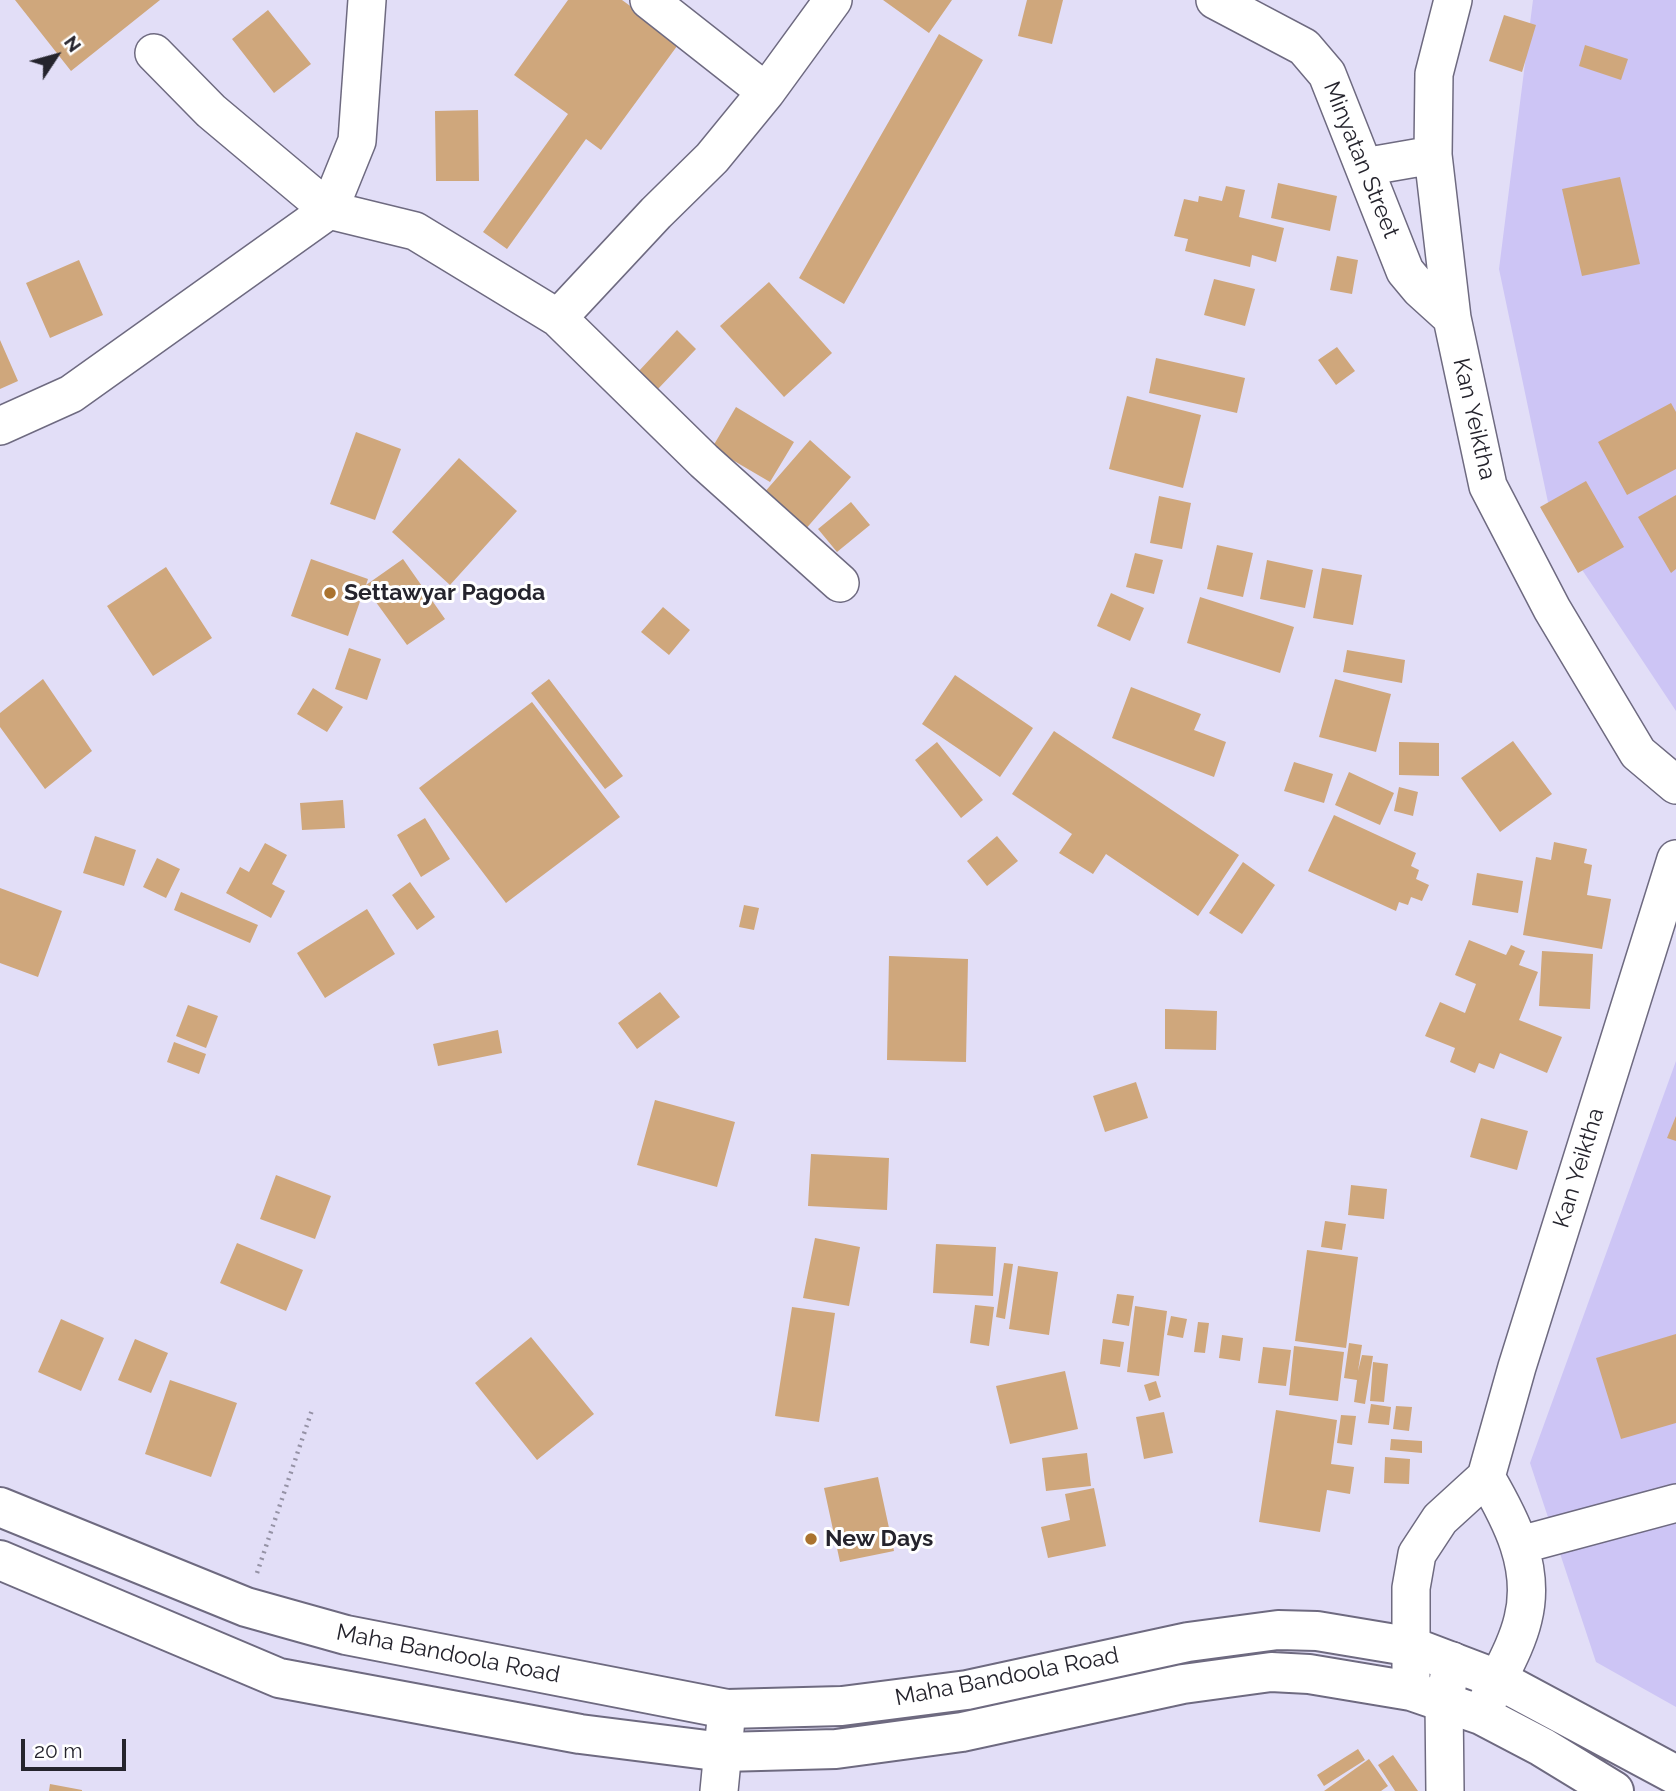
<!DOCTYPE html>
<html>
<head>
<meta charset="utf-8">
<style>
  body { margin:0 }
  #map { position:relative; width:1676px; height:1791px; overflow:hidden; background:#e2def7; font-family:Raleway,sans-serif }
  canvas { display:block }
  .north { position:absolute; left:21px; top:21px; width:70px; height:70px; -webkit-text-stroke:5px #fff; paint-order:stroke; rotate:54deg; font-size:19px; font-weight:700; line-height:28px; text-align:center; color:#25242d }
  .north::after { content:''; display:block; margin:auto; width:24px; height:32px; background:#25242d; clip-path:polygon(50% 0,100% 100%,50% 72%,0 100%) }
  .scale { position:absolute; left:21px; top:1739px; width:105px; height:32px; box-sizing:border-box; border:4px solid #25242d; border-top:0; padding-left:9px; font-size:21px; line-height:24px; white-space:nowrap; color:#25242d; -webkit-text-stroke:5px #fff; paint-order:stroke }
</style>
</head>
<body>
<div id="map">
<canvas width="1676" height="1791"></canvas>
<div class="north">N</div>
<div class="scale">20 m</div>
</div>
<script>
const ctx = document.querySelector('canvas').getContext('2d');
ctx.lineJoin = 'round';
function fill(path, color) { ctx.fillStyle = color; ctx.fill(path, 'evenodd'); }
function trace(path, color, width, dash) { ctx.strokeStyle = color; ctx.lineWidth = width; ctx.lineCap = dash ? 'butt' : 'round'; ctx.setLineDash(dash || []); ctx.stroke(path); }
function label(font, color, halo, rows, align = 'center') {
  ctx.font = font + ' Raleway,sans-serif'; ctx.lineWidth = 6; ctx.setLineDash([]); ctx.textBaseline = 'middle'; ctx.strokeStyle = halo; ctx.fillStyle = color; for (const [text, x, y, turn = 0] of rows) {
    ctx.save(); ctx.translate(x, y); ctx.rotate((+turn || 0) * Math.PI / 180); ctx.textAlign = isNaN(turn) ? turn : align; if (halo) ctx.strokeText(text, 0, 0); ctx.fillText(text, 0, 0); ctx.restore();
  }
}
fill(new Path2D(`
  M1533,0H1676V711L1553,526L1499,269Z
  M1676,1061V1707L1596,1662L1530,1463Z`), '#cdc5f5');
fill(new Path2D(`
  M15,0H160L71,71Z
  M568,0H622L680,42L601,150L586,139L507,249L483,232L568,114L514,75Z
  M883,0H952L929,33Z
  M1027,0H1063L1052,44L1018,36Z
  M268,10L311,64L274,93L232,39Z
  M1504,15L1536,25L1522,72L1489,61Z
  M939,34L983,60L844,304L799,278Z
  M1585,45L1628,59L1621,80L1579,66Z
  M478,110L479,181H436L435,111Z
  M1620,177L1640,264L1582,276L1562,189Z
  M1278,183L1337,196L1330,231L1271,218Z
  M1226,186L1245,190L1239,217L1284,228L1276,262L1252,255L1250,267L1185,251L1188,239L1174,236L1184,199L1198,202L1199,196L1222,201Z
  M1337,256L1358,260L1352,294L1330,290Z
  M79,260L103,315L50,338L26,283Z
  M1214,279L1255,289L1245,326L1204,315Z
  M769,282L832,353L784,397L720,326Z
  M677,330L696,349L657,390L638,372Z
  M0,340L18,381L0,389Z
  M1337,347L1355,371L1336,385L1318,360Z
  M1156,358L1245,378L1237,413L1149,393Z
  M1127,396L1201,415L1183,488L1109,469Z
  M1671,403L1676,412V469L1627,495L1598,442Z
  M736,407L794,442L770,482L712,448Z
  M356,432L401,449L375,520L330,504Z
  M810,440L851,477L804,531L763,494Z
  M459,458L517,511L450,585L392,532Z
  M1586,481L1624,547L1578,573L1540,507Z
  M1676,495V569L1671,573L1638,517Z
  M1159,496L1191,503L1182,549L1150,543Z
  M851,502L870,525L837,552L818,529Z
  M1217,545L1253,553L1243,597L1207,589Z
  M1135,553L1163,560L1154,594L1126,587Z
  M311,559L368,579L366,585L403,559L445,619L407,645L365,587L348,636L291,616Z
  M1267,560L1313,570L1305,608L1260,599Z
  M166,567L212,638L153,676L107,606Z
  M1322,568L1362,575L1353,625L1313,618Z
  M1111,593L1144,608L1130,641L1097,626Z
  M1200,597L1294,627L1280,673L1187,643Z
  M663,607L690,630L669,655L641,632Z
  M349,648L381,659L367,700L335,689Z
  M1347,650L1405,660L1402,683L1343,672Z
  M955,675L1033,728L1000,777L922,724Z
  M43,679L92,751L45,789L0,727V713Z
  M549,679L623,776L605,789L531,693Z
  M1335,679L1391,694L1376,752L1319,737Z
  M1131,687L1201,714L1194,730L1226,742L1214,777L1112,738Z
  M313,688L343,707L327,732L297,714Z
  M532,702L620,817L506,903L419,788Z
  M1054,731L1239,855L1198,916L1106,854L1093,874L1059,853L1072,834L1012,794Z
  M1513,741L1552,794L1500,832L1461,778Z
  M937,742L983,800L961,818L915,760Z
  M1399,742L1439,743V776L1399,775Z
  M1294,762L1333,774L1324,803L1284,791Z
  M1349,772L1394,793L1380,825L1335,805Z
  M1399,787L1418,792L1413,816L1394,811Z
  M343,800L345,828L302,830L300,803Z
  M1334,815L1416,853L1411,866L1419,870L1416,879L1429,885L1422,901L1411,897L1408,905L1399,902L1396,911L1308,871Z
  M425,818L450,859L421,877L397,835Z
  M95,836L136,850L124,886L83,873Z
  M997,836L1018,861L987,886L967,861Z
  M1554,842L1587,849L1584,863L1592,865L1587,895L1611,899L1602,949L1523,935L1536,857L1551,860Z
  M265,843L287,855L272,884L285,891L271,918L226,893L240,867L249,872Z
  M157,858L180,869L166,898L143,887Z
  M1243,862L1275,885L1242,934L1209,913Z
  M1477,873L1523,881L1518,913L1472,905Z
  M410,882L435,917L417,930L392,895Z
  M0,888L62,911L38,977L0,963Z
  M181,892L258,925L250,943L174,910Z
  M744,905L759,908L754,930L739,927Z
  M367,909L395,954L325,998L297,953Z
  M1469,940L1506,955L1511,945L1525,951L1519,965L1538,972L1519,1020L1562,1037L1547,1073L1500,1053L1494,1069L1479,1063L1475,1073L1450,1062L1455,1048L1425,1036L1440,1002L1465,1013L1476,984L1455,975Z
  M1542,951L1593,954L1590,1009L1539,1006Z
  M889,956L968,959L966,1062L887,1060Z
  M660,992L680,1017L637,1049L618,1023Z
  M188,1005L218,1016L206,1048L176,1036Z
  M1165,1009L1217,1011L1216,1050L1165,1049Z
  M498,1030L502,1053L438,1066L433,1044Z
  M174,1042L206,1054L199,1074L167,1062Z
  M1136,1082L1148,1118L1105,1132L1093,1096Z
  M655,1100L735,1122L717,1187L637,1165Z
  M1676,1116V1141L1667,1138Z
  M1481,1118L1528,1131L1517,1170L1470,1157Z
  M811,1154L889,1158L887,1210L808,1206Z
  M276,1175L331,1196L315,1239L260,1219Z
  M1351,1185L1387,1189L1384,1219L1348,1215Z
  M1325,1221L1346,1224L1342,1250L1321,1247Z
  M815,1238L860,1247L849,1306L803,1298Z
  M237,1243L303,1270L286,1311L220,1283Z
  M936,1244L996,1247L993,1296L933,1293Z
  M1307,1250L1358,1257L1346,1348L1295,1341Z
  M1004,1263L1013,1264L1005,1319L996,1317Z
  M1018,1266L1058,1272L1049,1335L1009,1329Z
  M1117,1294L1134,1296L1129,1326L1112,1323Z
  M975,1305L994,1307L989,1346L970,1343Z
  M1135,1306L1167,1311L1159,1376L1127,1372Z
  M792,1307L835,1313L819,1422L775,1416Z
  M1171,1316L1187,1319L1183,1338L1167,1335Z
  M61,1319L104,1338L81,1391L38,1372Z
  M1198,1322L1209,1323L1205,1353L1194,1352Z
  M1676,1334V1423L1621,1439L1596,1358Z
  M1222,1335L1243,1338L1240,1361L1219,1358Z
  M531,1337L594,1414L537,1460L475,1383Z
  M135,1339L168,1353L151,1393L118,1380Z
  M1103,1339L1124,1342L1120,1367L1100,1364Z
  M1349,1343L1362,1345L1358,1371L1362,1355L1373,1356L1365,1404L1354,1402L1357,1380L1344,1378Z
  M1294,1346L1344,1352L1338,1401L1289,1395Z
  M1263,1347L1291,1350L1286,1386L1258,1383Z
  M1373,1362L1388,1364L1384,1402L1370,1401Z
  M1065,1371L1078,1429L1010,1444L996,1386Z
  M170,1380L237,1403L211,1477L145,1454Z
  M1156,1381L1161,1397L1149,1401L1144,1385Z
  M1371,1404L1391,1407L1389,1425L1368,1423Z
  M1396,1406L1412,1407L1409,1431L1393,1429Z
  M1276,1410L1337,1420L1331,1464L1354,1467L1350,1494L1327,1490L1320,1532L1259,1522Z
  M1164,1412L1173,1453L1144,1459L1136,1417Z
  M1341,1415L1356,1416L1352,1445L1337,1443Z
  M1391,1439L1422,1441V1453L1390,1450Z
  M1087,1453L1091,1486L1046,1491L1042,1458Z
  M1385,1457L1410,1459L1409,1484L1384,1483Z
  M878,1477L894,1551L840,1562L824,1488Z
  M1094,1488L1106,1546L1048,1558L1041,1527L1070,1520L1065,1494Z
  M1358,1749L1365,1760L1324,1786L1317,1775Z
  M1393,1755L1418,1791H1395L1378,1765Z
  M1369,1759L1388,1786L1381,1791H1324Z
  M50,1784L82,1790V1791H49Z`), '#cfa77c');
const minor = new Path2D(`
  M649,0L766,92L833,0
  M1215,0L1304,47L1327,74L1405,271L1420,289L1452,318
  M1453,0L1434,74L1433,155L1452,318L1488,486L1552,609L1638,753L1676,785
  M154,53L211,111L329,210L415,231L558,318L704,461L840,583
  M1364,167L1433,155
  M558,318L656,213L712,158L766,92
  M0,426L71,394L329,210L357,141L367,0
  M1486,1477L1517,1367L1676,859
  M1520,1545L1676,1503
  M1411,1691V1588L1417,1554L1440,1519L1486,1477
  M1485,1707C1497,1678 1516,1649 1523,1619C1536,1567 1511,1520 1486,1477
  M719,1791L727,1709
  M1445,1791L1444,1702L1452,1661`);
const major = new Path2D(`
  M0,1507L246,1607L346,1635L727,1709L842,1706L967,1690L1188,1642L1278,1630L1317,1631L1413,1647L1497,1679L1676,1775
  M0,1560L279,1678L580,1734L723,1752L836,1749L962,1732L1183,1684L1271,1672L1309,1674L1411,1691L1481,1715L1542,1747L1614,1791`);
trace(minor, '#6e6a80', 40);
trace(major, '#6e6a80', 42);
trace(new Path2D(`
  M257,1573L312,1410`), '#9592a5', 4.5, [2, 5]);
trace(minor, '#fff', 37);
trace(major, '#fff', 38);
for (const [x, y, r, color] of [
  [330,593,7,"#aa732f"],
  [811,1539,7,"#aa732f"]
]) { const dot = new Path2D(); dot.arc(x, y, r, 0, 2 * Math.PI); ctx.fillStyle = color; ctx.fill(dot); trace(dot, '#fff', 2.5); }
label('23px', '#25242d', '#fff', [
  ["Minyatan Street",1361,160,68],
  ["Kan Yeiktha",1474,419,77],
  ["Kan Yeiktha",1579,1168,-73],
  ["Maha Bandoola Road",448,1654,11],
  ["Maha Bandoola Road",1007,1677,-11]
]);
label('bold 23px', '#25242d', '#fff', [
  ["Settawyar Pagoda",344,593],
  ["New Days",825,1539]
], 'left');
</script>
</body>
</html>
